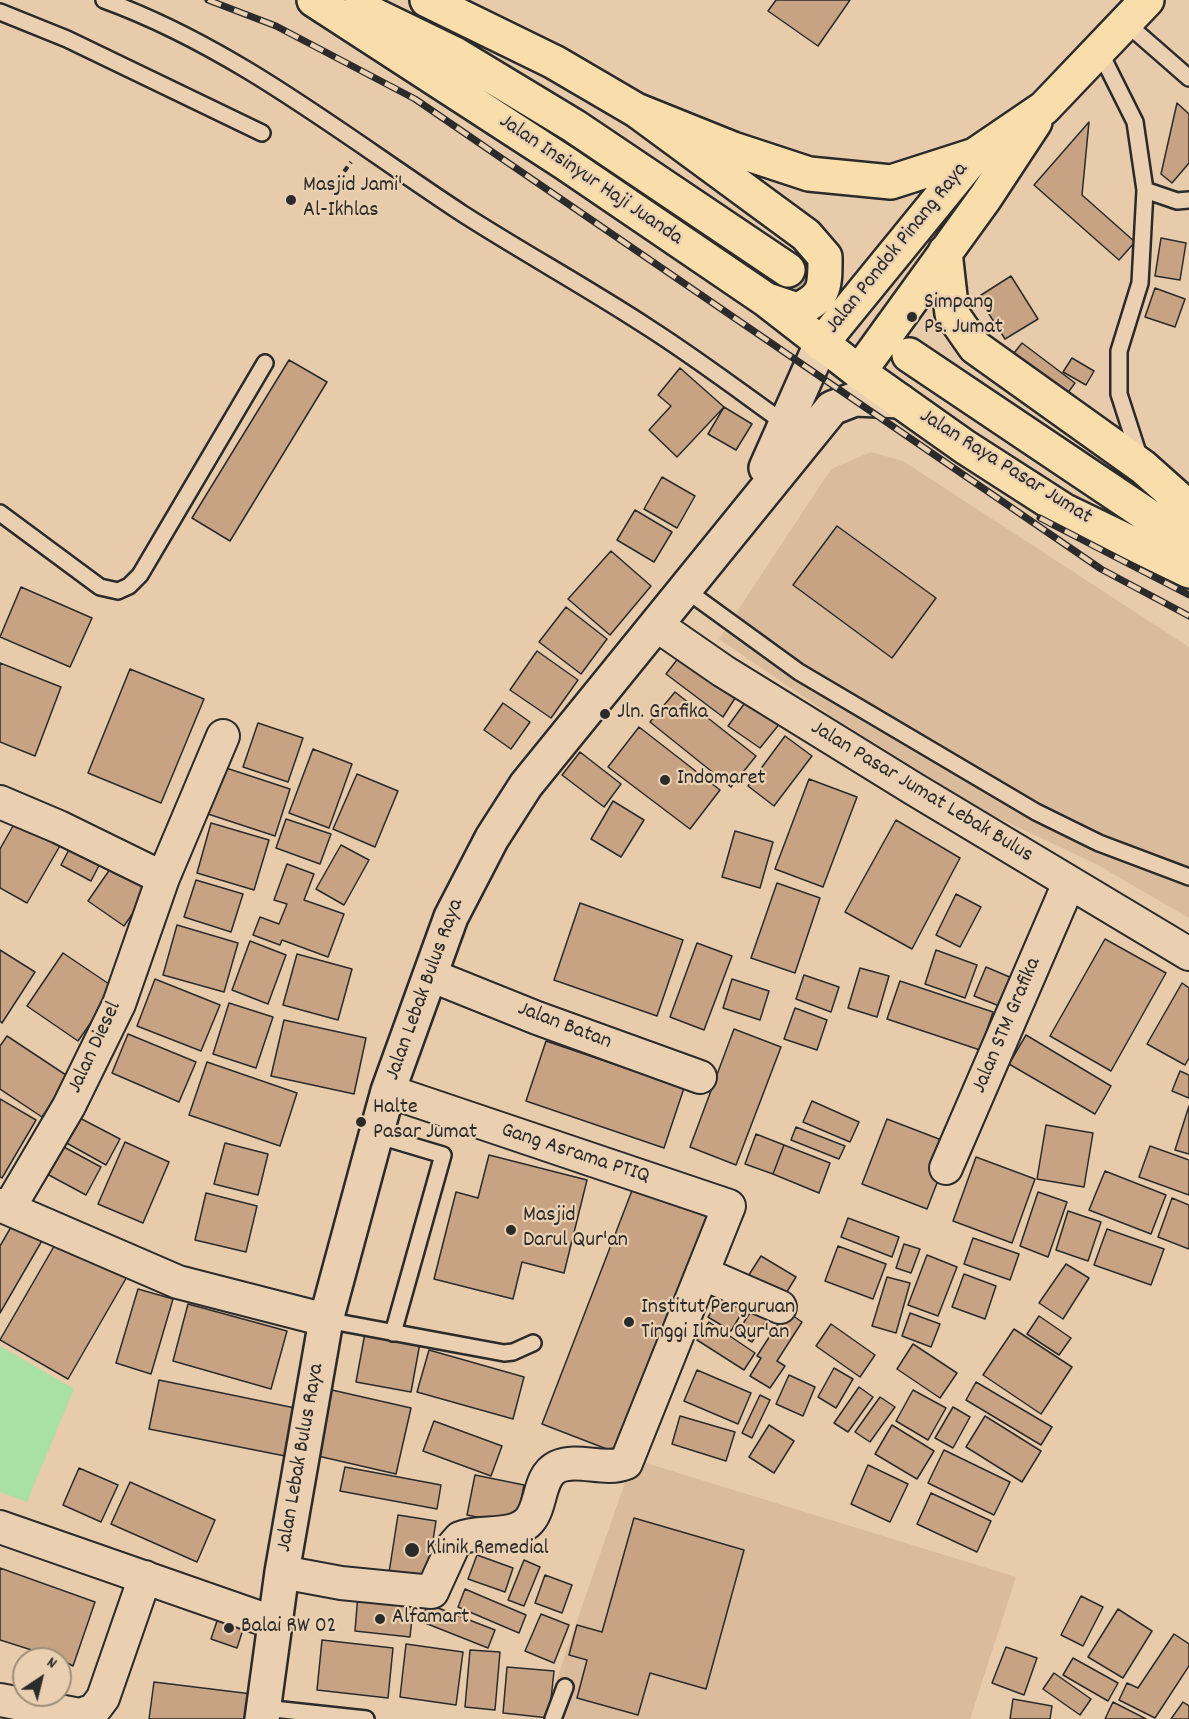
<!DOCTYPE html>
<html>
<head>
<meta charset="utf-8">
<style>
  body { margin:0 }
  #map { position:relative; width:1189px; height:1719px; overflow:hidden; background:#e8cbab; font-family:Dekko,sans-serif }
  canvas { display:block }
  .north { position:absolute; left:12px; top:1647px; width:60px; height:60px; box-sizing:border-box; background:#ead0b1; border:2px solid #9e8e7b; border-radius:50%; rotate:35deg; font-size:16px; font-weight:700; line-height:24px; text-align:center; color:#2b2b2b }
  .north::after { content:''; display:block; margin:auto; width:21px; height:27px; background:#2b2b2b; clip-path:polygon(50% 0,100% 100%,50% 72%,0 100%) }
</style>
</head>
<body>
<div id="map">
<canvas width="1189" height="1719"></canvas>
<div class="north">N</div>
</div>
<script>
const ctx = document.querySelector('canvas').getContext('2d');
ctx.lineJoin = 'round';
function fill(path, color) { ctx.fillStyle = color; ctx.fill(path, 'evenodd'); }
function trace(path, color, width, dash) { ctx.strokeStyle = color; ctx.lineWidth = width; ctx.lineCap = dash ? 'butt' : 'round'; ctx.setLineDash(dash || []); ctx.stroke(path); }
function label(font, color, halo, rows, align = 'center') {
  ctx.font = font + ' Dekko,sans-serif'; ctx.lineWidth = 4.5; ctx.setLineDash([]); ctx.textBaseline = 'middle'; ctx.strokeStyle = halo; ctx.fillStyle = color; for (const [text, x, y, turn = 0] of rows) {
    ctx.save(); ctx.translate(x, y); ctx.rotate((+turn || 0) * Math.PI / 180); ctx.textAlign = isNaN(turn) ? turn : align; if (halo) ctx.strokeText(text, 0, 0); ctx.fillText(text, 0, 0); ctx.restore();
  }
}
fill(new Path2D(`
  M871,452L903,461L1189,647V918L1096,864L984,811L839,721L719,639L831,469Z
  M633,1459L1016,1577L970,1719H543Z`), '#dabc9d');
fill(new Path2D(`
  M0,1346L74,1389L27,1502L0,1492Z`), '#a9e0a4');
const building = new Path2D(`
  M776,0H850L818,46L768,11Z
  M1177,103L1189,114V163L1172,183L1161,174Z
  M1089,122L1082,195L1135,242L1119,260L1034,185Z
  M1161,238L1186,243L1180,280L1155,276Z
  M1011,276L1038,319L1005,339L978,297Z
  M1155,288L1185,299L1175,327L1145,317Z
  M1022,343L1075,383L1067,394L1014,353Z
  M1072,358L1094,371L1086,385L1063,372Z
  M289,360L327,382L230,541L192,518Z
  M680,368L724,407L677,457L649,430L671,406L658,395Z
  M724,407L752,424L736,450L708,434Z
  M662,477L695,496L677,528L644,509Z
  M635,510L672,532L654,562L617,540Z
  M837,526L936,598L892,658L793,585Z
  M611,551L651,586L610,635L568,599Z
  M21,587L92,618L70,667L0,637Z
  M566,607L607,639L581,674L539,642Z
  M537,651L578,680L551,718L510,690Z
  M683,652L739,692L723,717L666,674Z
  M0,663L61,687L35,756L0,742Z
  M130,669L204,699L161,803L88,773Z
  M675,692L756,756L731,787L650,722Z
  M747,700L781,722L760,748L728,726Z
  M503,703L530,722L511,749L484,730Z
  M258,723L303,738L288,782L243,767Z
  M639,727L720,790L690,829L608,767Z
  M785,736L812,756L774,806L748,786Z
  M313,749L352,764L329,828L289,813Z
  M580,752L621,784L604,807L562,775Z
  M223,767L290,789L275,836L208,814Z
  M357,774L398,791L375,847L333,829Z
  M809,779L857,797L823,887L775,869Z
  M613,801L644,820L621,857L591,839Z
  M21,812L65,837L27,903L0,888V849Z
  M286,819L331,834L320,864L276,848Z
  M896,820L960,858L912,949L845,912Z
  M211,823L269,840L254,890L197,873Z
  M735,831L773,842L760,888L722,877Z
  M75,838L105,854L91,881L61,865Z
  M341,845L369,860L344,905L316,889Z
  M115,862L151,887L124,926L88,901Z
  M287,864L314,874L304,900L344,914L328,957L282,940L280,945L253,935L260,917L279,924L287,904L274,900Z
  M196,880L243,894L231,932L184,917Z
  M777,883L820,898L795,973L751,958Z
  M956,894L981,907L960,947L936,935Z
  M580,903L683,940L657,1016L554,980Z
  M177,925L238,943L224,992L163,975Z
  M1105,939L1166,973L1111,1071L1050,1036Z
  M250,941L286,955L268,1004L232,990Z
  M697,943L732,956L704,1030L670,1017Z
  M0,950L35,972L2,1023L0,1021Z
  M936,950L977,965L965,998L925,984Z
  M63,953L115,988L78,1041L27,1006Z
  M297,954L352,969L338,1020L283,1005Z
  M986,967L1019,981L1007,1009L974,996Z
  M860,968L889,976L877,1017L848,1008Z
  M804,975L839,987L831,1012L796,999Z
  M155,979L220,1005L201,1051L137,1026Z
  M732,979L769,991L760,1020L723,1008Z
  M900,981L993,1012L980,1050L887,1019Z
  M1182,983L1189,988V1058L1185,1065L1147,1044Z
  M229,1003L273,1017L256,1068L213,1054Z
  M795,1008L827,1020L817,1050L784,1039Z
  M284,1020L366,1038L354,1094L271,1076Z
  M734,1029L781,1047L736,1165L690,1147Z
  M128,1034L196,1062L179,1102L112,1073Z
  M1026,1035L1111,1086L1095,1114L1009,1064Z
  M7,1036L69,1077L42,1117L0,1089V1046Z
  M546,1041L684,1088L664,1148L526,1101Z
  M207,1062L297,1093L280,1146L189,1115Z
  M1180,1071L1189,1075V1098L1172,1091Z
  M0,1099L36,1120L2,1178L0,1177Z
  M812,1101L859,1122L850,1142L803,1122Z
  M1189,1106V1154L1175,1150Z
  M76,1116L120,1139L106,1165L63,1141Z
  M887,1119L952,1144L927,1209L862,1184Z
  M1046,1125L1093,1133L1084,1187L1037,1179Z
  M796,1127L845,1146L839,1159L791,1140Z
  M756,1134L784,1145L773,1174L745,1164Z
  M125,1142L169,1162L143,1223L98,1204Z
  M225,1143L268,1154L258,1195L214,1184Z
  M784,1145L830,1163L819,1193L773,1174Z
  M62,1146L101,1167L86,1195L47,1174Z
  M1150,1146L1189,1160V1195L1139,1177Z
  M489,1155L587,1180L564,1273L522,1262L513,1299L434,1279L456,1192L478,1198Z
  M976,1157L1035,1179L1012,1243L953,1221Z
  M1105,1171L1166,1195L1151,1234L1089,1210Z
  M633,1188L716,1220L625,1456L542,1424Z
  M1038,1192L1067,1202L1048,1257L1020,1246Z
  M206,1193L257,1206L246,1252L195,1240Z
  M1172,1198L1189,1205V1249L1158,1237Z
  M1068,1211L1101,1222L1088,1261L1056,1250Z
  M18,1215L47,1232L0,1313V1246Z
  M848,1218L899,1237L892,1257L841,1237Z
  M1107,1229L1164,1249L1151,1285L1094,1265Z
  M60,1236L128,1275L68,1379L0,1340Z
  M973,1238L1019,1254L1010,1280L964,1264Z
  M904,1244L920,1249L911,1273L896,1268Z
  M838,1246L886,1264L873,1299L825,1281Z
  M927,1255L957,1267L938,1316L908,1305Z
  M761,1256L796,1277L780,1303L745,1281Z
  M1066,1264L1089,1278L1063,1319L1039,1303Z
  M964,1274L996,1286L985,1319L952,1307Z
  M887,1277L910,1283L896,1333L872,1326Z
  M138,1289L173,1299L151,1374L116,1363Z
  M725,1290L747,1304L731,1331L708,1317Z
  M188,1304L287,1331L271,1389L173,1361Z
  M755,1305L770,1315L752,1342L737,1333Z
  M786,1311L802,1322L777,1361L785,1366L770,1388L750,1376L761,1358L757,1356Z
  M910,1313L940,1324L931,1347L902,1336Z
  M1039,1316L1071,1338L1059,1355L1027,1334Z
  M709,1322L755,1353L744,1370L697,1340Z
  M831,1324L875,1355L860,1377L816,1346Z
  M1014,1329L1072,1367L1041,1414L983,1375Z
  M365,1333L420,1343L411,1392L356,1382Z
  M913,1344L957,1373L940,1398L897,1369Z
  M429,1350L524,1377L513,1419L417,1392Z
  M834,1368L853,1379L836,1408L818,1397Z
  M697,1370L751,1393L738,1424L684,1401Z
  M789,1375L815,1387L803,1416L776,1404Z
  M159,1380L295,1408L285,1456L149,1429Z
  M976,1382L1052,1427L1041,1445L966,1400Z
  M859,1387L873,1397L848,1432L834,1423Z
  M332,1390L411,1408L396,1474L318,1456Z
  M913,1390L946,1408L928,1440L896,1421Z
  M760,1395L770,1400L752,1438L742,1433Z
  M880,1397L895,1407L870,1442L855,1432Z
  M953,1407L970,1417L953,1448L935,1438Z
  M680,1416L735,1432L726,1461L672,1444Z
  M985,1416L1041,1451L1022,1482L966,1447Z
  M434,1421L502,1446L491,1476L423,1451Z
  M769,1425L794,1441L774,1473L749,1457Z
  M892,1425L934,1451L917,1479L875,1454Z
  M944,1450L1010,1482L994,1515L928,1483Z
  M868,1465L908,1484L890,1522L851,1504Z
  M345,1467L441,1485L437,1509L340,1491Z
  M79,1468L118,1485L101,1522L63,1505Z
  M475,1475L524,1485L516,1525L467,1515Z
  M130,1482L215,1520L197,1562L111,1524Z
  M931,1493L991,1521L977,1552L917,1524Z
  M398,1515L436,1521L426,1585L388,1579Z
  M634,1518L744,1550L706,1689L650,1673L638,1715L577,1698L587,1660L569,1655L577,1625L602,1632Z
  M477,1555L513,1568L505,1592L468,1579Z
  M524,1560L540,1567L524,1606L508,1600Z
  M0,1568L95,1602L73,1666L60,1659L0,1640Z
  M545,1575L572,1585L562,1613L535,1603Z
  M465,1589L526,1615L519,1633L458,1607Z
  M358,1594L414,1600L410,1637L355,1631Z
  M1081,1596L1103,1607L1083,1646L1061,1635Z
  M428,1604L495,1630L488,1648L420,1621Z
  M221,1609L247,1617L237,1648L211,1639Z
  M1118,1609L1152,1631L1123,1678L1088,1657Z
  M541,1614L569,1625L554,1663L525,1651Z
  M1174,1634L1189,1644V1666L1155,1718L1119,1700L1127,1683L1138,1688Z
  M322,1640L393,1648L388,1698L317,1690Z
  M406,1644L463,1652L456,1705L400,1697Z
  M1006,1647L1037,1658L1024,1695L992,1683Z
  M470,1650L500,1652L495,1710L465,1707Z
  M1073,1658L1118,1683L1108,1701L1063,1675Z
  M507,1667L554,1671L549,1718L503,1713Z
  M1054,1673L1091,1699L1080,1715L1043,1689Z
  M154,1682L260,1695L257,1719H149Z
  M1013,1699L1052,1706L1050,1719H1010Z
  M1113,1702L1146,1719H1105Z
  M1183,1702L1189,1706V1719H1171Z`);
fill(building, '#c8a383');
trace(building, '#2b2b2b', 1.5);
trace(new Path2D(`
  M788,270L908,354`), '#c2ab91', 33, [33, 16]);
const service = new Path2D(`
  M104,0C236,48 347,138 463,214C524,253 588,288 649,328C696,358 741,392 787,425
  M0,12L67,39L262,133
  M1126,23L1189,78
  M1100,52L1135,122L1145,190L1140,283L1119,351V394L1140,459
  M1145,190L1177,201L1189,200
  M0,513L100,587L118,591L129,586L140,575L265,363
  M686,590L799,672L1036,812L1099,843L1189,877
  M376,1135L443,1155L393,1333
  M326,1320L504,1353L513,1352L533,1343
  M264,1708L366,1719
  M553,1719L565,1687`);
const minor = new Path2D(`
  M658,626L723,671L914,789L1189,954
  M0,802L59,827L163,878
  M430,975L537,1018L700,1077
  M946,1168L1069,883
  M0,1205L178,1282L326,1320
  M9,1208L69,1106L119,1004L163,878L223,736
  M702,1273L780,1307
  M0,1527L275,1623
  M282,1572L341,1583L432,1592L453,1546L460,1538C480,1530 510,1538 527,1523C543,1509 537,1477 557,1467C578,1457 604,1472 626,1463L729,1206L388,1091
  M0,1700L80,1715L94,1710L103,1698L145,1577`);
const secondary = new Path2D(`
  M766,468L821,344
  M262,1719L282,1572L326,1320L376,1135L388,1091L451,917L492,838L526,785L832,408L855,399L900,401`);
const trunk = new Path2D(`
  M314,0L565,163L765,299L859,372L965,447L1063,510L1189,571
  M427,0L554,62L636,110L806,235L825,257C825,286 826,298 797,310L767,300
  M360,8L455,54L574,126L788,270
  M636,110L733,149L809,174L891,182L975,155L1044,108L1147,0
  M945,252L952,314L975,347L1143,467L1189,508
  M821,344L975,155
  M909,355L1189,543
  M859,372L985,198L1035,122`);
trace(service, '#2b2b2b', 20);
trace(minor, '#2b2b2b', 36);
trace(secondary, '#2b2b2b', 38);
trace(trunk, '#2b2b2b', 38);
trace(new Path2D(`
  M338,180L351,162`), '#2b2b2b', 4, [6, 4.5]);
trace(service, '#ead0b1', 15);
trace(minor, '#ead0b1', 32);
trace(secondary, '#ead0b1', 33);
trace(trunk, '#f9deab', 33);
const rail = new Path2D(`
  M208,0L276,26L415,99L1101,569L1189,616
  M1040,518L1189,595`);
trace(rail, '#2b2b2b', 7);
trace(rail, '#ead0b1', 4.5, [14]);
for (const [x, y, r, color] of [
  [291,200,6,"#2b2b2b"],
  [912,317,6,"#2b2b2b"],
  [605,714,6,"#2b2b2b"],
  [665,780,6,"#2b2b2b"],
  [361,1122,6,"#2b2b2b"],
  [511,1230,6,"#2b2b2b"],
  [629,1322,6,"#2b2b2b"],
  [412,1550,8,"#2b2b2b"],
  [380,1619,6,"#2b2b2b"],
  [229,1628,6,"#2b2b2b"]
]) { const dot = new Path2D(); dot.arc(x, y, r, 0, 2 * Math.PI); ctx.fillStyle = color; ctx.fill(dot); trace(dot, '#ead0b1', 2); }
label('22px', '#2b2b2b', '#ead0b1', [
  ["Jalan Insinyur Haji Juanda",590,181,34],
  ["Jalan Pondok Pinang Raya",898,249,-51],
  ["Jalan Raya Pasar Jumat",1005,468,32],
  ["Jalan Pasar Jumat Lebak Bulus",921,793,31],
  ["Jalan Lebak Bulus Raya",426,990,-70],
  ["Jalan STM Grafika",1008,1026,-67],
  ["Jalan Batan",564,1027,21],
  ["Jalan Diesel",96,1048,-65],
  ["Gang Asrama PTIQ",575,1155,18],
  ["Jalan Lebak Bulus Raya",302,1458,-80]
]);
label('22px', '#2b2b2b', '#ead0b1', [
  ["Masjid Jami'",303,187],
  ["Al-Ikhlas",303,212],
  ["Simpang",924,304],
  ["Ps. Jumat",924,329],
  ["Jln. Grafika",617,714],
  ["Indomaret",677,780],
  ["Halte",373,1109],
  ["Pasar Jumat",373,1134],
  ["Masjid",523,1217],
  ["Darul Qur'an",523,1242],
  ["Institut Perguruan",641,1309],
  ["Tinggi Ilmu Qur'an",641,1334],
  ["Klinik Remedial",426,1550],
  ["Alfamart",392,1619],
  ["Balai RW 02",241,1628]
], 'left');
</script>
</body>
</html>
